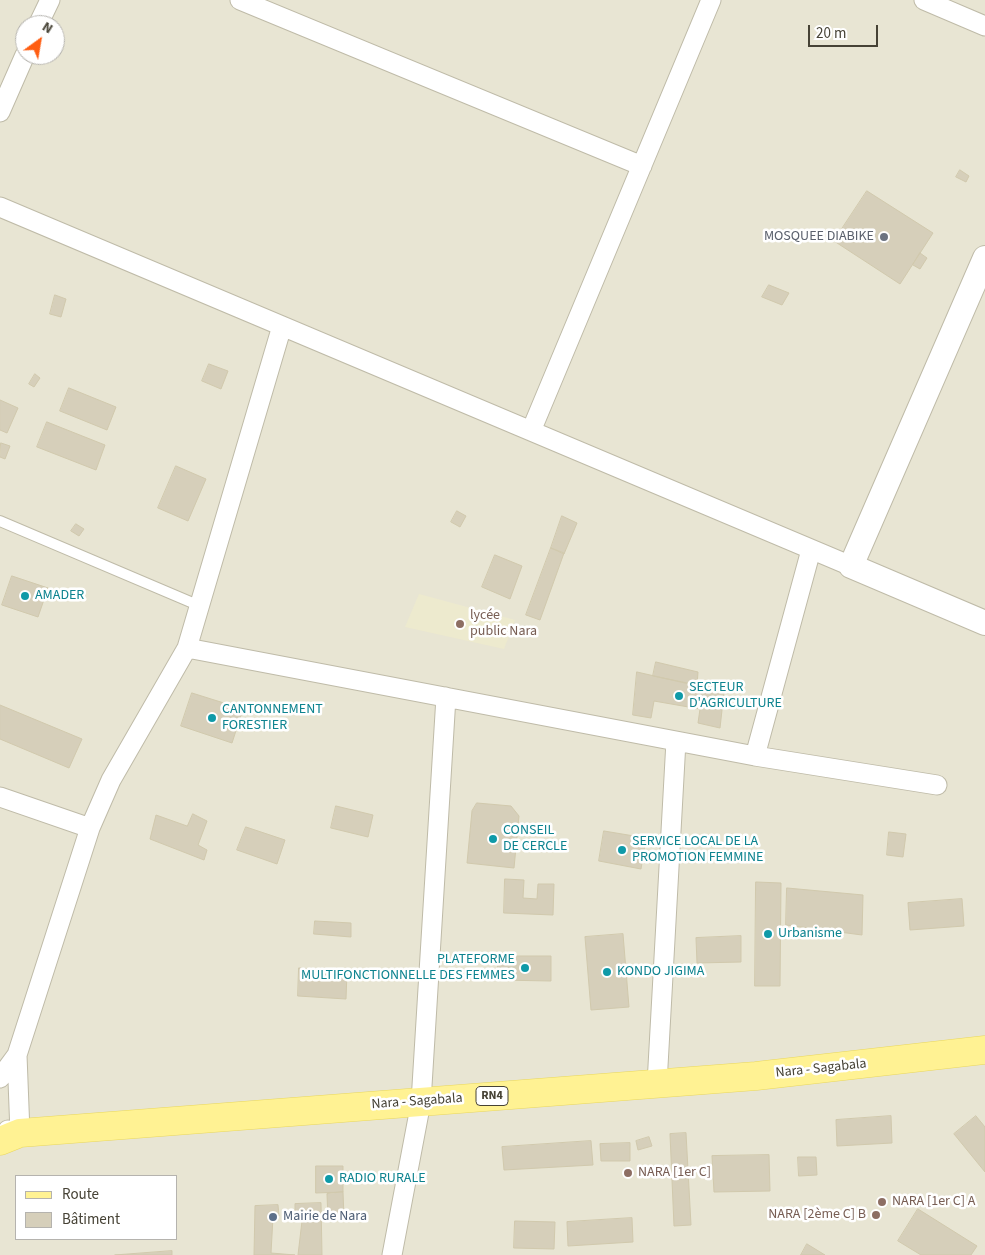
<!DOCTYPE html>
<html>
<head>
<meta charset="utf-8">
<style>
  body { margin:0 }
  #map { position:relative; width:985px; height:1255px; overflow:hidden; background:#f4f2e5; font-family:"Source Sans 3",sans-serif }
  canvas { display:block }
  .legend { position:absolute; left:15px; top:1175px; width:162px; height:65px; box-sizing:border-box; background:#fff; border:1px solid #b5b3ae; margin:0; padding:6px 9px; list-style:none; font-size:15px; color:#464235 }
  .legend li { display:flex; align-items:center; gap:10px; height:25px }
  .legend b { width:25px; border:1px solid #b5b3ae }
  .north { position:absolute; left:15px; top:15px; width:50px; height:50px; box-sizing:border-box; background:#fff; border:1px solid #b5b3ae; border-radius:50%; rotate:32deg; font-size:14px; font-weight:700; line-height:20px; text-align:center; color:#464235 }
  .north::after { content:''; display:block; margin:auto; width:18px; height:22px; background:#ff5d11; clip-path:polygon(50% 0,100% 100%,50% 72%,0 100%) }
  .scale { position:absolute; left:808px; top:25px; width:70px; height:22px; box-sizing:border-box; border:2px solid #464235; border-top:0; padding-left:6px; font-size:15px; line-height:18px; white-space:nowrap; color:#464235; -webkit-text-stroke:4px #fff; paint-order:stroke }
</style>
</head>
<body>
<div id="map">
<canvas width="985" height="1255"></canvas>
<ul class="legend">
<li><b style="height:6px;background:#fff293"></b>Route</li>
<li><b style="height:14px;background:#d6cfba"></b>Bâtiment</li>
</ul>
<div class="north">N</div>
<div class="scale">20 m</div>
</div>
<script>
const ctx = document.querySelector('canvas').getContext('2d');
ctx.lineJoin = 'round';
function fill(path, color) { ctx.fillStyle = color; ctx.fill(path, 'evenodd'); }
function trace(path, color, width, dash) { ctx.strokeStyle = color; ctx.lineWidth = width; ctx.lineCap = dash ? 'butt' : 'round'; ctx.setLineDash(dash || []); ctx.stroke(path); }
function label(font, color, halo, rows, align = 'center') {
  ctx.font = font + ' "Source Sans 3",sans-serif'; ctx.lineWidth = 5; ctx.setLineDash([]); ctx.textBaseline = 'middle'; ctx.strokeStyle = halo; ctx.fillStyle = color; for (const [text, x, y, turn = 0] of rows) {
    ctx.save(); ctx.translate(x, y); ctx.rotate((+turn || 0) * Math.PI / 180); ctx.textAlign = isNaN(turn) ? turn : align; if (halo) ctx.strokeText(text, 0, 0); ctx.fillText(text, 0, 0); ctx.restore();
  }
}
fill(new Path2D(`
  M0,0H985V1255H0ZM25,25H55V55H25ZM16,1176H176V1239H16Z`), '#e8e5d3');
fill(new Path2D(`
  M419,594L515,620L504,649L405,627Z`), '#edeace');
const building = new Path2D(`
  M960,170L969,176L966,182L956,177Z
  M867,191L933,233L900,284L834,241Z
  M920,253L927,258L920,269L913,265Z
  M769,285L789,293L782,305L762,297Z
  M55,295L66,299L61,317L50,314Z
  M209,364L228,371L221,389L202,381Z
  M35,374L40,378L34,387L29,384Z
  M69,388L116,407L107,430L60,411Z
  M0,400L18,408L7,433L0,430Z
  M47,422L105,445L96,470L37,447Z
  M1,443L10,446L5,459L0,457Z
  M176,466L206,479L188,521L158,508Z
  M457,511L466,516L460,527L451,522Z
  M562,516L577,523L564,554L551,548Z
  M76,524L84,529L79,536L71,531Z
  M551,548L564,553L540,620L526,615Z
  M495,555L522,566L510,599L482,587Z
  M12,576L48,588L38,617L2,605Z
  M656,662L698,672L697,685L653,676Z
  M637,672L724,692L720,728L698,723L700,709L654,701L651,718L633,715Z
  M192,693L243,709L232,743L181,726Z
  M0,705L82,739L69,768L0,739Z
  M477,803L511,806L519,816L514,868L467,863L472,811Z
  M336,806L373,815L368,837L331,828Z
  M193,814L207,821L198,845L207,850L204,860L150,839L156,815L187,826Z
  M246,827L285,840L277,864L237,850Z
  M604,831L646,838L641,869L599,861Z
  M889,832L906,834L903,857L887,855Z
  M505,879L524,880L523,898L537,899L538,884H554L553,915L504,913Z
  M756,882L781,883L780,986H755Z
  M787,888L863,895L862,935L786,925Z
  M962,899L964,926L910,930L908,903Z
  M315,921L351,923V937L314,934Z
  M623,934L629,1007L591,1010L585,937Z
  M741,936V962L697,963L696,938Z
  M498,956H551V981L498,980Z
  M299,968L347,972L346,999L298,996Z
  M891,1116L892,1143L837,1146L836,1120Z
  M976,1116L985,1127V1172L954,1134Z
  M686,1133L691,1225L674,1226L670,1134Z
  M649,1137L652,1146L638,1150L636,1141Z
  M591,1141L593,1165L504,1170L502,1147Z
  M630,1143V1161H601L600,1144Z
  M769,1155L770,1191L714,1192L712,1156Z
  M798,1157H816L817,1175L799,1176Z
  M316,1166H343V1192L316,1193Z
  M343,1192L344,1217L328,1218L327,1194Z
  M321,1203L322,1255H298L302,1221L295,1219V1204Z
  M278,1205L279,1216L273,1217L271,1253L295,1255H254L255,1206Z
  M918,1209L977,1246L971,1255H921L898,1241Z
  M632,1218L633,1242L568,1246L567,1222Z
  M515,1221L555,1222L554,1249L514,1248Z
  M807,1244L825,1255H801Z
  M172,1251V1255H115Z`);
fill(building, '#d6cfba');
trace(building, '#d1c9ad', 1);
const service = new Path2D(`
  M0,521L200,606`);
const minor = new Path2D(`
  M240,0L642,166
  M924,0L985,26
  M38,25L50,0
  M0,112L25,55
  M0,207L851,566
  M531,431L711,0
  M187,648L755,756L811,550
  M755,756L937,785
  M0,797L90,828
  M0,1078L17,1055
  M657,1084L676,741
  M8,1130L20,1133L17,1055L90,828L111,780L187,648L282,326
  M392,1255L421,1102L446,697`);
const tertiary = new Path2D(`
  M985,258L851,566L985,623`);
const primary = new Path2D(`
  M0,1141L20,1133L756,1076L985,1050`);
trace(service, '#bfbba8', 12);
trace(minor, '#bfbba8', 21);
trace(tertiary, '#bfbba8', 26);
trace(primary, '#e9d75e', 29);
trace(service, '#fff', 10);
trace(minor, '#fff', 19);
trace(tertiary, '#fff', 24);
trace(primary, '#fff293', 28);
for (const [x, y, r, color] of [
  [884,237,5,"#6b7280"],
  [25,596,5,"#0f9aa8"],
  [460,624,5,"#8d6e63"],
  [679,696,5,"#0f9aa8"],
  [212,718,5,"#0f9aa8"],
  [493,839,5,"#0f9aa8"],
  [622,850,5,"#0f9aa8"],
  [768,934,5,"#0f9aa8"],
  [525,968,5,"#0f9aa8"],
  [607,972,5,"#0f9aa8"],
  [628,1173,5,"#8d6e63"],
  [329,1179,5,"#0f9aa8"],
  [882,1202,5,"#8d6e63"],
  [876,1215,5,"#8d6e63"],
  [273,1217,5,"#5c6f8a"]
]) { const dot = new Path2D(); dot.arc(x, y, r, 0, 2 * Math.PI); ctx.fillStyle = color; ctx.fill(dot); trace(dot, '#fff', 2); }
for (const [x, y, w] of [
  [492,1096,32]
]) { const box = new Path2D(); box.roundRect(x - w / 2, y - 9.5, w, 19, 4); ctx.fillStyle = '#fff'; ctx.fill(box); trace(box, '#464235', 1); }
label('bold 12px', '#464235', null, [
  ["RN4",492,1096]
]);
label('14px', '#5b616d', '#fff', [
  ["MOSQUEE DIABIKE",874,237]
], 'right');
label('14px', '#0d838f', '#fff', [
  ["AMADER",35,596],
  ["SECTEUR",689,688],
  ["D'AGRICULTURE",689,704],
  ["CANTONNEMENT",222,710],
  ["FORESTIER",222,726],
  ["CONSEIL",503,831],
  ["DE CERCLE",503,847],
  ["SERVICE LOCAL DE LA",632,842],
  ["PROMOTION FEMMINE",632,858],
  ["Urbanisme",778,934],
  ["PLATEFORME",515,960,"right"],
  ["MULTIFONCTIONNELLE DES FEMMES",515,976,"right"],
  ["KONDO JIGIMA",617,972],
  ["RADIO RURALE",339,1179]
], 'left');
label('14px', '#785e54', '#fff', [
  ["lycée",470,616],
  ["public Nara",470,632],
  ["NARA [1er C]",638,1173],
  ["NARA [1er C] A",892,1202],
  ["NARA [2ème C] B",866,1215,"right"]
], 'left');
label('14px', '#464235', '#fff', [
  ["Nara - Sagabala",821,1069,-6],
  ["Nara - Sagabala",417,1102,-4]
]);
label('14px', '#4e5e75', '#fff', [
  ["Mairie de Nara",283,1217]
], 'left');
</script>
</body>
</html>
